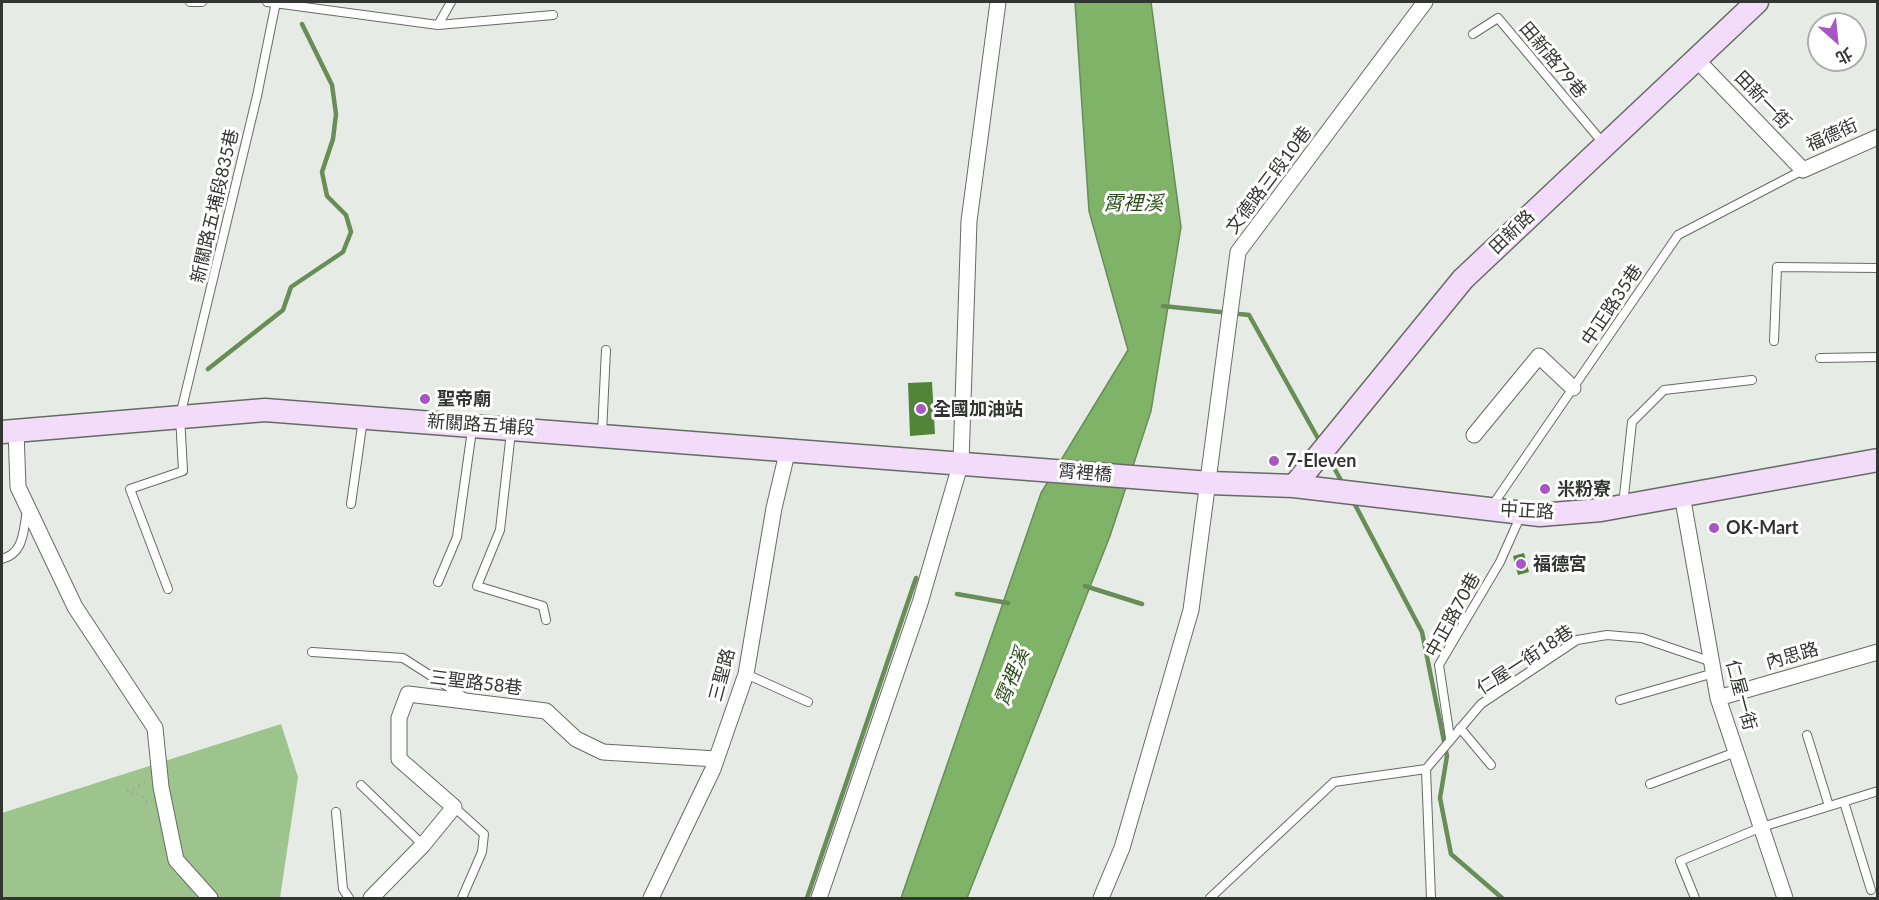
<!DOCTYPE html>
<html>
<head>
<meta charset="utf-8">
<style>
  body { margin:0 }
  #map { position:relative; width:1879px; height:900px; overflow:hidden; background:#e7ebe5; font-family:Lato,"Noto Sans TC",sans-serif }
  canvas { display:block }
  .frame { position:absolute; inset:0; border:3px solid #333533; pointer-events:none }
  .north { position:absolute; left:1807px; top:12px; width:60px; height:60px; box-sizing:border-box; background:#fff; border:2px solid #adaead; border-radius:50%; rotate:153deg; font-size:16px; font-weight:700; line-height:24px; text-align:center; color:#333533 }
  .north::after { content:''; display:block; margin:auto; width:21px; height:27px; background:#a955c4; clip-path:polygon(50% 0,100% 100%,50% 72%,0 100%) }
</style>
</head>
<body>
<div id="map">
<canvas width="1879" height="900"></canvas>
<div class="frame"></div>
<div class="north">北</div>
</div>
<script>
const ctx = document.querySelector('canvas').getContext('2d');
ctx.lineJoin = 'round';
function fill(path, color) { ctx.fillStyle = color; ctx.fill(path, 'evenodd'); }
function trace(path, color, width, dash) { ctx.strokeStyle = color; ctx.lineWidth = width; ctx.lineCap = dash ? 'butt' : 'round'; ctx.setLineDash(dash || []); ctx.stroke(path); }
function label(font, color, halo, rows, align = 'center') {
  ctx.font = font + ' Lato,"Noto Sans TC",sans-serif'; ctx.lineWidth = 6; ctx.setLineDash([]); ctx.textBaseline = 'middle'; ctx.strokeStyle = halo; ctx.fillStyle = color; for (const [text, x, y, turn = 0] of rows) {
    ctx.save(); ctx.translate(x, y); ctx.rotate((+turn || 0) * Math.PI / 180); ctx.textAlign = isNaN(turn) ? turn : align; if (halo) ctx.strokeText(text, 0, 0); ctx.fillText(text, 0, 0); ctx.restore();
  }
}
fill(new Path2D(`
  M281,724L298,777L280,898H2V813Z`), '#9dc48d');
const water = new Path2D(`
  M1075,2H1151L1181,227L1151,411L1110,536L967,898H901L1041,493L1128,350L1089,211Z`);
fill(water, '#7fb367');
trace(water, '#688d57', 1.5);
trace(new Path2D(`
  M1163,306L1249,315L1320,442
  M208,369L283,310L291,287L343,252L351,232L346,215L327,196L322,172L333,139L336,114L332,85L302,24
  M1327,455L1343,484
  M1352,499L1422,632L1447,756L1440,798L1451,854L1502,898
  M1085,586L1142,604
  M957,594L1008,603
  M807,898L916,578`), '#688d57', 4.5);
fill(new Path2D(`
  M932,382L935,434L910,436L908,383Z
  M1524,553L1529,572L1518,575L1513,556Z`), '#52843a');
const lane = new Path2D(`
  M190,2H202
  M267,2L438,25L553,15
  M438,25L451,2
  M1473,34L1498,18L1603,143
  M1774,341L1777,267L1878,268
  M1820,358L1878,357
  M511,432L500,530L477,586L543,606L546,620
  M602,433L606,350
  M351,504L363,419
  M1623,505L1632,422L1664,390L1752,380
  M1492,506L1678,235L1803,170
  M2,559C24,553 23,532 27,511
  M438,582L457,537L472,430
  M168,589L130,489L183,471L180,416L257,96L276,2
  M312,652L403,658L464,697
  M746,674L808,702
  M1620,700L1714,673
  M1460,728L1491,765
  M1807,735L1829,806
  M1450,738L1439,665L1500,562L1520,517
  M1426,769L1431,898
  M1650,784L1736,752
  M361,785L423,845
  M1844,802L1871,890
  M454,807L484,834L482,852L462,898
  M336,812L343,889L349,898
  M1210,898L1334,782L1426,769L1481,704L1577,640L1607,635L1642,638L1712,662
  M1695,898L1680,861L1762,827L1878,791`);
const street = new Path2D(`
  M1695,58L1803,170L1878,137
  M16,431L18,487L75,607L155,728L161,787L176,860L210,898
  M1474,435L1539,356L1573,388
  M1682,495L1718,698L1785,898
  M1718,698L1878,652
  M371,898L423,845L454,807L399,759V718L408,694L546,711L576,739L603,752L716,759
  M651,898L713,769L746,674L774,508L788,449
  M819,898L920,603L961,462L969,221L998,2
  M1101,898L1122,848L1191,610L1238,252L1425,2`);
const secondary = new Path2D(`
  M2,432L265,410L1210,483L1294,486L1540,515L1601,510L1878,460
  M1294,486L1463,279L1757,2`);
trace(lane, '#676b66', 10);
trace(street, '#676b66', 17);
trace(secondary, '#676b66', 25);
trace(new Path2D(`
  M145,783L127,791L141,795L149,804`), '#9ea19c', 2, [1.5, 4.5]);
trace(lane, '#fff', 8);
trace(street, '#fff', 15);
trace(secondary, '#f3dcfa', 22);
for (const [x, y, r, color] of [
  [425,399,6,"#a955c4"],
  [921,409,6,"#a955c4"],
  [1274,461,6,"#a955c4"],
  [1545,489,6,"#a955c4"],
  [1714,528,6,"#a955c4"],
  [1521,564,6,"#a955c4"]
]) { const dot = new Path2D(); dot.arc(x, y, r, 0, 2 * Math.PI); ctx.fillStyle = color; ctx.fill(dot); trace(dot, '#fff', 2); }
label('18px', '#333533', '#fff', [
  ["田新路79巷",1553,60,50],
  ["田新一街",1763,100,46],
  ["福德街",1832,135,-24],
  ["文德路三段10巷",1269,180,-53],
  ["新關路五埔段835巷",215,206,-77],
  ["田新路",1512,232,-44],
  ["中正路35巷",1612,305,-56],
  ["新關路五埔段",481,425,4],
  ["霄裡橋",1085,473,5],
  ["中正路",1527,511,3],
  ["中正路70巷",1453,615,-61],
  ["內思路",1792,656,-16],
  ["仁屋一街18巷",1525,660,-33],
  ["三聖路",722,675,-75],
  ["三聖路58巷",476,683,7],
  ["仁屋一街",1741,695,75]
]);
label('bold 18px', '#333533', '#fff', [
  ["聖帝廟",437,399],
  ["全國加油站",933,409],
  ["7-Eleven",1286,461],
  ["米粉寮",1557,489],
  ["OK-Mart",1726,528],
  ["福德宮",1533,564]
], 'left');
label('italic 20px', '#2a4c18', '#fff', [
  ["霄裡溪",1133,204],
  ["霄裡溪",1012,677,-68]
]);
</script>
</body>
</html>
